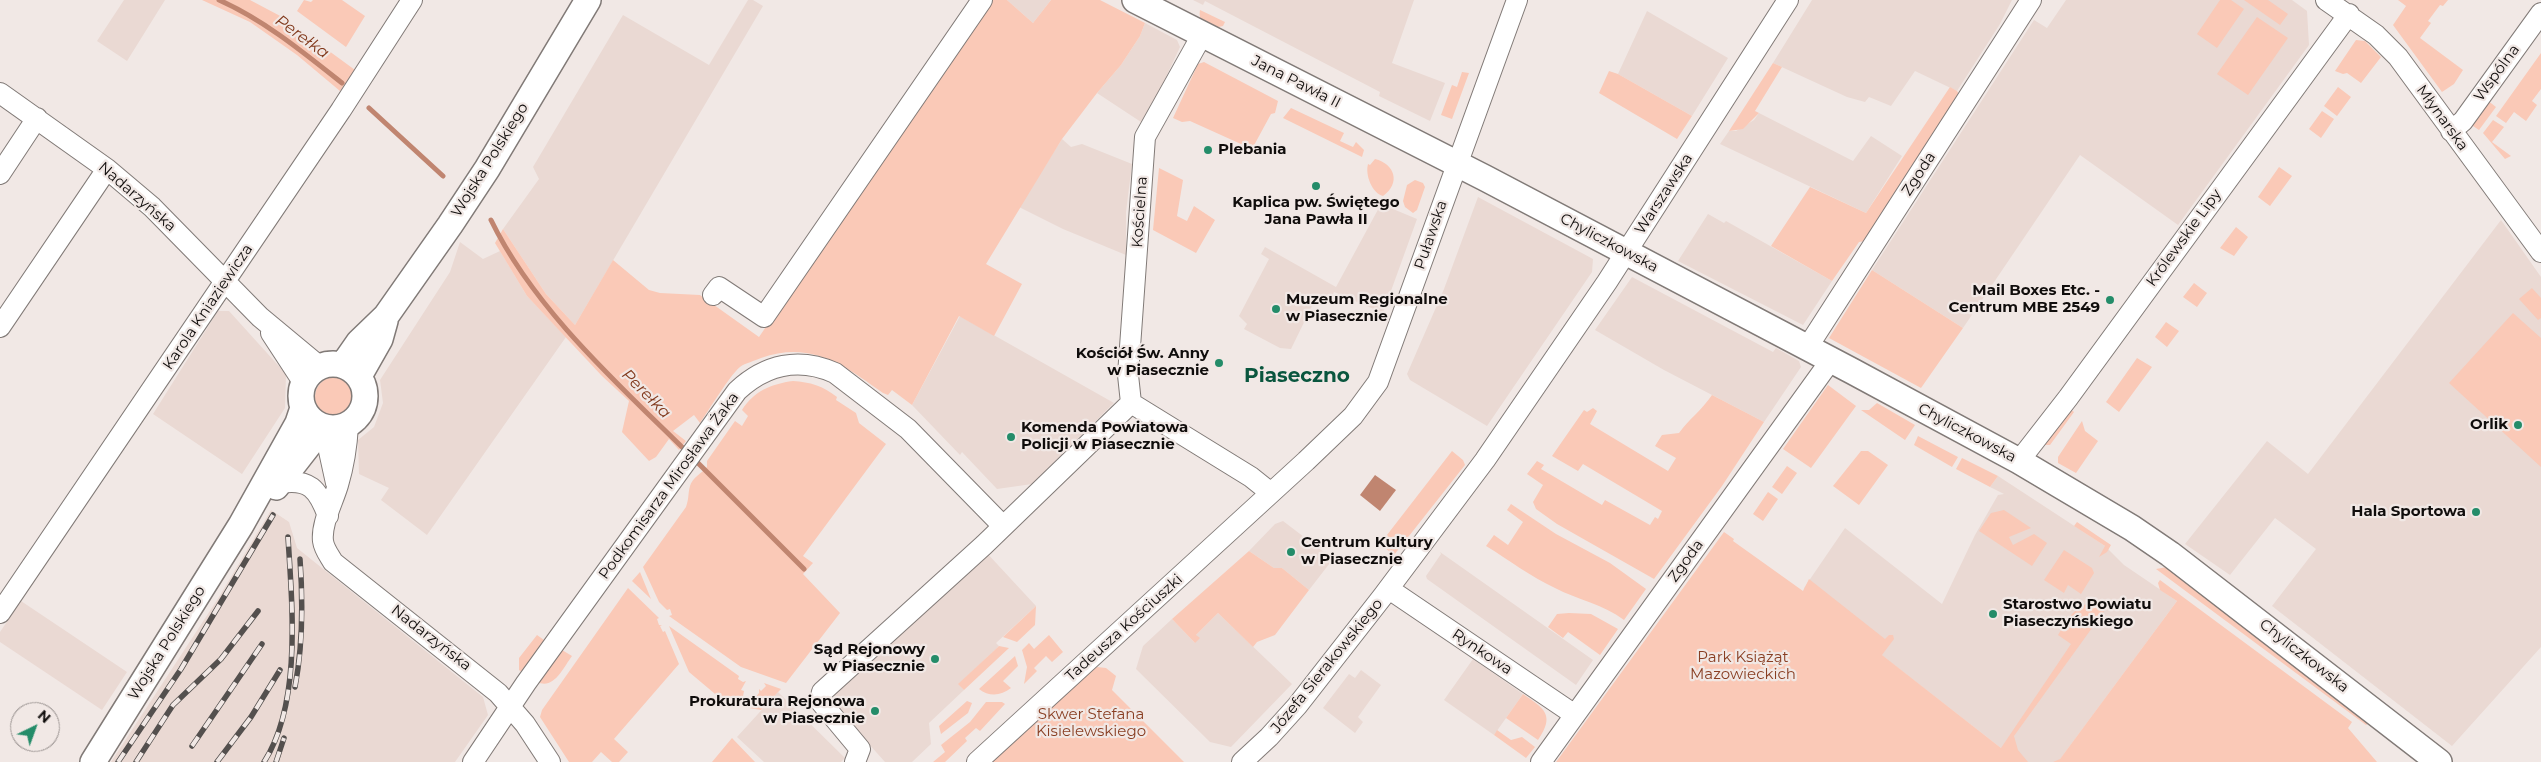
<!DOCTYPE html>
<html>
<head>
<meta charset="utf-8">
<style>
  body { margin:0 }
  #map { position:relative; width:2541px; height:762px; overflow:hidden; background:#f1e8e5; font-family:Montserrat,sans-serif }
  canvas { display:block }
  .north { position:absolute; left:10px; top:702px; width:50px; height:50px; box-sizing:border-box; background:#f1e8e5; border:1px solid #97908e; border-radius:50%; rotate:42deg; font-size:14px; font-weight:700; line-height:20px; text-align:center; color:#100d0c }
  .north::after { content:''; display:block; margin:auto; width:18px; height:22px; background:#248c69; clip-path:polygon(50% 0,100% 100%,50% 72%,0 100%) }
</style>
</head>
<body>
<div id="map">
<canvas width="2541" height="762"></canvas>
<div class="north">N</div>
</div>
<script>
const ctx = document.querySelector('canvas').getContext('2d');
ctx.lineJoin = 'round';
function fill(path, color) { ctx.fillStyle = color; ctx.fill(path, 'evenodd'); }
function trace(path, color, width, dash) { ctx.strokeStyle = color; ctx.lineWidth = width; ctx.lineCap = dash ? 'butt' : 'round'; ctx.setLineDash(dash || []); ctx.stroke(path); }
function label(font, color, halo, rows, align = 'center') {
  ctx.font = font + ' Montserrat,sans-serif'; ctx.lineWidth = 4.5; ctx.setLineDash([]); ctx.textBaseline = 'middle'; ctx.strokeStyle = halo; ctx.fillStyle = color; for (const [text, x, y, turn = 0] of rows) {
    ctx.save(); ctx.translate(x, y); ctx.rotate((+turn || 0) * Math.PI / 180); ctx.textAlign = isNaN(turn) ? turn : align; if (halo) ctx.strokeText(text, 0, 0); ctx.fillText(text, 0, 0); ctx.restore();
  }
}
fill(new Path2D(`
  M124,0H165L127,61L97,41Z
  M748,0H753L763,6L575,325L546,294L503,229L539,179L533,167L623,15L709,65Z
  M1007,0H1051L1033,23Z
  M1193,0H1414L1392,63L1445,83L1430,121L1379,96L1380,92L1205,1L1203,5Z
  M1812,0H2012L2000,24L1957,91L1915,71L1891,106L1869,97L1865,102L1847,97L1773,63Z
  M2066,0H2292L2307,11L2309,45L2178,225L2080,155L1963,328L1872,270L2034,20L2047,28Z
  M1647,11L1728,58L1692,116L1618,74Z
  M1145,23L1177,40L1180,47L1159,92L1141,122L1097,93L1121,65L1140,36Z
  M1759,113L1853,161L1871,136L1902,156L1866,213L1720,144L1729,131H1736L1754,120Z
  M1062,139L1071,147L1082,144L1132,164L1126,212V255L1063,229L1019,207Z
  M1478,197L1593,259L1592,272L1487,426L1410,380L1407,374L1444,289Z
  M1381,204L1417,219L1383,313L1334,292L1328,304L1315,300L1291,349L1280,348L1244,329L1247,324L1239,316L1269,259L1261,254L1265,247L1336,287Z
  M1708,214L1724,223L1726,221L1832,281L1803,325L1678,261Z
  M2501,220L2541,277V647L2452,746L2272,606L2316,549L2275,518L2230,575L2185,544L2267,441L2308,474Z
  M460,242L483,259L500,251L527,296L566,337L427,535L381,500L389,488L359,474L358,440L374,427L383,403L380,380L450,272Z
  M1632,277L1773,352L1776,348L1799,361L1801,367L1764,422L1664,370L1595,330Z
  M218,311H229L286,374L285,408L242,474L153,414Z
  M960,316L1114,403L1032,484L997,489L962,452L960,455L912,405Z
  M1998,476L2105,546L2124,565L2177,601L2058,762H2019L1803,594L1804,588L1845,528L1942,604L1975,535L1998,495L2004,494L1990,487Z
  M271,510L289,522L297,548L483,697L488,715L455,762H111L219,597Z
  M1283,521L1333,559L1309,590L1282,568H1274L1249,551L1275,524Z
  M985,551L1036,606L996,643L999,646L959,684L964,690L929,723L931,744L912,762H885L833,704L835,690Z
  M1440,552L1593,660L1576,685L1427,579L1426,576L1441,554Z
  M21,601L127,672L102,710L0,642V632Z
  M1218,613L1292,684L1231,747L1210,742L1136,669L1143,646L1172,619L1195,643L1196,635Z
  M1473,659L1523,694L1494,735L1444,700Z
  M1361,670L1381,685L1358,717L1363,722L1355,733L1323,708L1349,674L1355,678Z
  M778,692L845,758L841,762H764L737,737Z`), '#ead9d3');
fill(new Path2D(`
  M202,0H250L284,18L355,70L340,91L297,55L250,22Z
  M304,0L311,2L313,0H342L365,16L346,47L297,11Z
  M989,0H1007L1033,23L1051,0H1100L1145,23L1140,36L1121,65L1097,93L1062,139L986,264L1022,284L994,336L959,316L912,405L892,390L888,395L883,393C844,365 811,340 761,358C755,361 745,363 740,367C730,375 709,410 700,423L694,415L673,431L686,441L679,450L669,439L656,457L649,461L622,432L629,401L602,376L527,296L495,243L503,229L546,294L575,325L613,260L649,290L660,293L700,295L759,337Z
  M2220,0H2231L2244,9L2217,48L2197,34Z
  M2244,0H2268L2288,14L2280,25Z
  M2398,0H2448L2443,6L2440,5L2428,21L2431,23L2420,38L2463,70L2454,84L2442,92L2393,25L2406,6Z
  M1200,10L1225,22L1223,26L1214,28C1205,23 1198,22 1200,10Z
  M2257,17L2288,38L2248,95L2217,74Z
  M2356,40L2365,41L2381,57L2361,83L2347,73L2343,74L2335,71Z
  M2541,53V89L2532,101L2537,105L2526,121L2514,112L2506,123L2496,116Z
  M1204,62L1278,101L1275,113L1271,114L1252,149L1190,121L1182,122L1173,118L1198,64Z
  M1773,63L1782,67L1755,111L1759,113L1743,129L1729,131Z
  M1609,71L1618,74L1692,116L1677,139L1599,93Z
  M1462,72L1469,73L1452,119L1441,115L1452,85L1457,87Z
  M1950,87L1957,91L1960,96L1865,241L1859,242L1832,281L1771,246L1810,187L1866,213Z
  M2338,87L2351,97L2337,116L2324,106Z
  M2487,100L2496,107L2479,130L2470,124Z
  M1291,108L1344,133L1340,141L1353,147L1356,142L1364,150L1362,157L1283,118Z
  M2322,111L2334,119L2321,138L2309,129Z
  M2493,120L2504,127L2492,142L2511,156L2505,159L2483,133Z
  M1375,159C1395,164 1401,183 1383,196C1372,193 1365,175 1368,164L1370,165Z
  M2279,167L2292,176L2270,206L2258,197Z
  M1159,168L1183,180L1177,216L1187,221L1194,206L1215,220L1196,253L1153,230Z
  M1415,180L1423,183L1425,187L1417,210L1413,213L1405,207L1403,201L1407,185Z
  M2236,227L2248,237L2234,256L2220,248Z
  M1872,270L1963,328L1921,388L1829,338Z
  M2194,283L2207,293L2197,307L2183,297Z
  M2532,288L2541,298V318L2538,320L2519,299Z
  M2513,313L2541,338V467L2449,383Z
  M2166,322L2179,331L2167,347L2155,337Z
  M2137,358L2152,367L2119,412L2106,402Z
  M315 397a20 20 0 1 1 40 0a20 20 0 1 1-40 0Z
  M793,381C810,382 823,386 837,397L836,400L856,413L859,423L886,444L803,556L813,563L803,574L840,613L786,683L741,667L669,616L672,615L670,609L667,610L659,602L643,567L686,507C689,499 688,493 690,486C692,478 702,473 707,467V461L735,421L742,426L748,416L742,410C754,391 771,384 793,381Z
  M1828,385L1856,406L1811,468L1783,449Z
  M1712,395L1764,422L1722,486L1654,579L1557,524L1536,509L1533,502L1543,485L1527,474L1537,461L1544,465L1541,469L1602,505L1605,500L1650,525L1655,517L1658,519L1662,511L1583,464L1578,471L1552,456L1584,410L1587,412L1593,408L1597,411L1590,424L1668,471L1676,458L1655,446L1662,435L1679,433C1689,419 1702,410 1712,395Z
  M1877,403L1915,425L1905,440L1861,410H1869Z
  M2070,409L2074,412L2050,445H2042Z
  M2082,421L2085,431L2098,441L2076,473L2058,463V457Z
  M1918,436L1958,457L1952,467L1914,445Z
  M1452,451L1463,460L1465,465L1394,555L1380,544Z
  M1861,451H1868L1888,465L1859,505L1833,486Z
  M1962,458L1998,476L1990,487L1956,469Z
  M1787,466L1797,473L1782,494L1772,487Z
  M1768,492L1778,499L1763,521L1753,514Z
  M1511,504L1556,534L1610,563L1646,589L1624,620C1603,604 1578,600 1555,588C1531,577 1509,560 1486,546L1494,535L1508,545L1523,522L1507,510Z
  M2004,510L2031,528L2009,537L2013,545L2034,534L2047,543L2032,566L1979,531L1991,513Z
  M2077,522L2111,545L2107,552L2099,557L2105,546L2074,526Z
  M1724,532L1734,539L1733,541L1803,591L1809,579L1885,639L1889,635H1893L1894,639L1882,655L2001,748L2071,644L2058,635C2068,619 2074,606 2093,602L2105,610L2014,736L2018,750L2028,762H1556Z
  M2064,550L2092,568L2094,573L2081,594L2068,585L2064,593L2044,580Z
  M1249,551L1274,568H1282L1309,590L1275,635L1257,642L1253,647L1218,613L1196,635L1200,638L1195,643L1172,619Z
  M2167,567L2369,723L2366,725L2156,569Z
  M640,572L651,599L632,581Z
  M2160,580L2352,722L2348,728L2377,762H2053L2060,759L2177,601L2160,590L2158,583Z
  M628,588L659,618L657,619L659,625H662L660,626L663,632L665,631L679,664L614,739L628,752L619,762H612L601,752L592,762H569L540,717L542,710Z
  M1036,606L1035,625L1017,642L1003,637Z
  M1569,613L1591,614L1618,629L1600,655L1568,632L1563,638L1548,627L1557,614Z
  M669,626L739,676L738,679L743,682L746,681L741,690L744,691L741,707L727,704L689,672Z
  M537,635L544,640L545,644L524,674L519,670V658Z
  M1049,635L1063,652L1052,662L1046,656L1034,668L1037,671L1024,684L1027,667L1022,650L1029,643L1034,649Z
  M999,646L1009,648L964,690L958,684Z
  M562,650L572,656C563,668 554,690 537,682Z
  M1015,656L1018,666L1003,681L1011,688C1001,696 989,697 979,689Z
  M1097,667L1106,668L1116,676L1112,690L1184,762H991L1092,669Z
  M764,683L781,689L761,710L749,708L753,696L755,698L759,693V689L761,691L766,686Z
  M1523,694C1545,709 1555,715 1538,740L1506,718Z
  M967,701L972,703L968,713L941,734L939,726Z
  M986,702H1002L1005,704L980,731L976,728L965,738L967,741L945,762H933L945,752L941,745L970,722Z
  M1497,730L1511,740L1522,737L1535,747L1526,758L1494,735Z
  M732,738L755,762H712Z`), '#fac9b7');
fill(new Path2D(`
  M1375,475L1396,490L1380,511L1360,495Z`), '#c08570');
trace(new Path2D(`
  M219,0C264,20 303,52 342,83
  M369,108L443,176
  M491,220C534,309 618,384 688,453
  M694,459L804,569`), '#c08570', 5);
const minor = new Path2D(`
  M2326,0L2376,35L2398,57L2541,252
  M1202,35L1145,137L1128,375L1131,403L1251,477L1271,493
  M0,93L107,169L152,207L260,317L319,366
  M2451,131L2463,121L2541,13
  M0,174L37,118
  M713,295L719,287L764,317L982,0
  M0,327L107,169
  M271,333L303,382
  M1807,348L2031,0
  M348,425C347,445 344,465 338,485C333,502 321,524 323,541C324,549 329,555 333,562L498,693L525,724L550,762
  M329,428V451L336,483
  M2019,461L2068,398L2349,14
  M280,483C309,478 318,489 328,516
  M1389,589L1575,715
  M0,613L341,110L412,0
  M473,762L526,683L737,391C766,364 799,357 835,373L908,429L1003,526
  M855,762L860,749L820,701L822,692L984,545L1131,403
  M977,762L1306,461L1353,416L1378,382L1517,0
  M1242,762L1269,737L1297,706L1383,596L1485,460L1607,282L1788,0
  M1541,762L1831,360`);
const tertiary = new Path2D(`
  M1135,0L1485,178L1852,371L2019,461L2132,528L2170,554L2439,762
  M301 396a32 32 0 1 1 64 0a32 32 0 1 1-64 0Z
  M343,365L359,342L386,316L450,225L487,169L588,0
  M359,376L380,339L385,321
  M276,487L315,437L329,428
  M93,762L241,525L298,423L303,408`);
trace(minor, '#817a77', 22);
trace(tertiary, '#817a77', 28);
trace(minor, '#fff', 20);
trace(tertiary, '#fff', 25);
const rail = new Path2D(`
  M295,687C303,645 303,602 300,559
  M192,746L262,644
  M118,762L181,669L273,515
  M136,762L173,705L221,659L258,611
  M217,762L251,717L280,670
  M264,762C302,703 292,605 288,537
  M276,762L284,738`);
trace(rail, '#54504e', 5.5);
trace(rail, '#f1e8e5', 4, [11]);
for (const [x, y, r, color] of [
  [1208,150,5,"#248c69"],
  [1316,186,5,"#248c69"],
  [2110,300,5,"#248c69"],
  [1276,309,5,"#248c69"],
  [1219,363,5,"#248c69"],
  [2518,425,5,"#248c69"],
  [1011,437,5,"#248c69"],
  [2476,512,5,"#248c69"],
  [1291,552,5,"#248c69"],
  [1993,614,5,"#248c69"],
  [935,659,5,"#248c69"],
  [875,711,5,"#248c69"]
]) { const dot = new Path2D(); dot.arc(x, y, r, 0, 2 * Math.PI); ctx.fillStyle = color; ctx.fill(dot); trace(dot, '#f1e8e5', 2); }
label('15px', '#100d0c', '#f1e8e5', [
  ["Wspólna",2497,73,-54],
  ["Jana Pawła II",1296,82,27],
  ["Młynarska",2442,118,54],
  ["Wojska Polskiego",490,160,-58],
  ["Zgoda",1919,174,-57],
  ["Warszawska",1664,194,-57],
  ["Nadarzyńska",137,197,41],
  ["Kościelna",1140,212,-86],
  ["Puławska",1431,235,-71],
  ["Królewskie Lipy",2184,238,-54],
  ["Chyliczkowska",1609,243,28],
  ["Karola Kniaziewicza",208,307,-56],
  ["Chyliczkowska",1967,433,28],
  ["Podkomisarza Mirosława Żaka",669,486,-54],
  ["Zgoda",1686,561,-54],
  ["Tadeusza Kościuszki",1124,628,-42],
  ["Nadarzyńska",431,638,38],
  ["Wojska Polskiego",167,643,-58],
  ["Rynkowa",1482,652,34],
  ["Chyliczkowska",2304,656,38],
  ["Józefa Sierakowskiego",1327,666,-51]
]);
label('bold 15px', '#100d0c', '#f1e8e5', [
  ["Plebania",1218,150,"left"],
  ["Kaplica pw. Świętego",1316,203,"center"],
  ["Jana Pawła II",1316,220,"center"],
  ["Mail Boxes Etc. -",2100,291],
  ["Centrum MBE 2549",2100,308],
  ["Muzeum Regionalne",1286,300,"left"],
  ["w Piasecznie",1286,317,"left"],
  ["Kościół Św. Anny",1209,354],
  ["w Piasecznie",1209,371],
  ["Orlik",2508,425],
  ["Komenda Powiatowa",1021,428,"left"],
  ["Policji w Piasecznie",1021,445,"left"],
  ["Hala Sportowa",2466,512],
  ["Centrum Kultury",1301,543,"left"],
  ["w Piasecznie",1301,560,"left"],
  ["Starostwo Powiatu",2003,605,"left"],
  ["Piaseczyńskiego",2003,622,"left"],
  ["Sąd Rejonowy",925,650],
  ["w Piasecznie",925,667],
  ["Prokuratura Rejonowa",865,702],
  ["w Piasecznie",865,719]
], 'right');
label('15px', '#893e22', '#f1e8e5', [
  ["Park Książąt",1743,658],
  ["Mazowieckich",1743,675],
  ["Skwer Stefana",1091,715],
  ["Kisielewskiego",1091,732]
]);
label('italic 16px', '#81381b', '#f1e8e5', [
  ["Perełka",302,37,36],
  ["Perełka",646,394,45]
]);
label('bold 20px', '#0a563e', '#f1e8e5', [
  ["Piaseczno",1297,376]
]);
</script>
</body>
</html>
